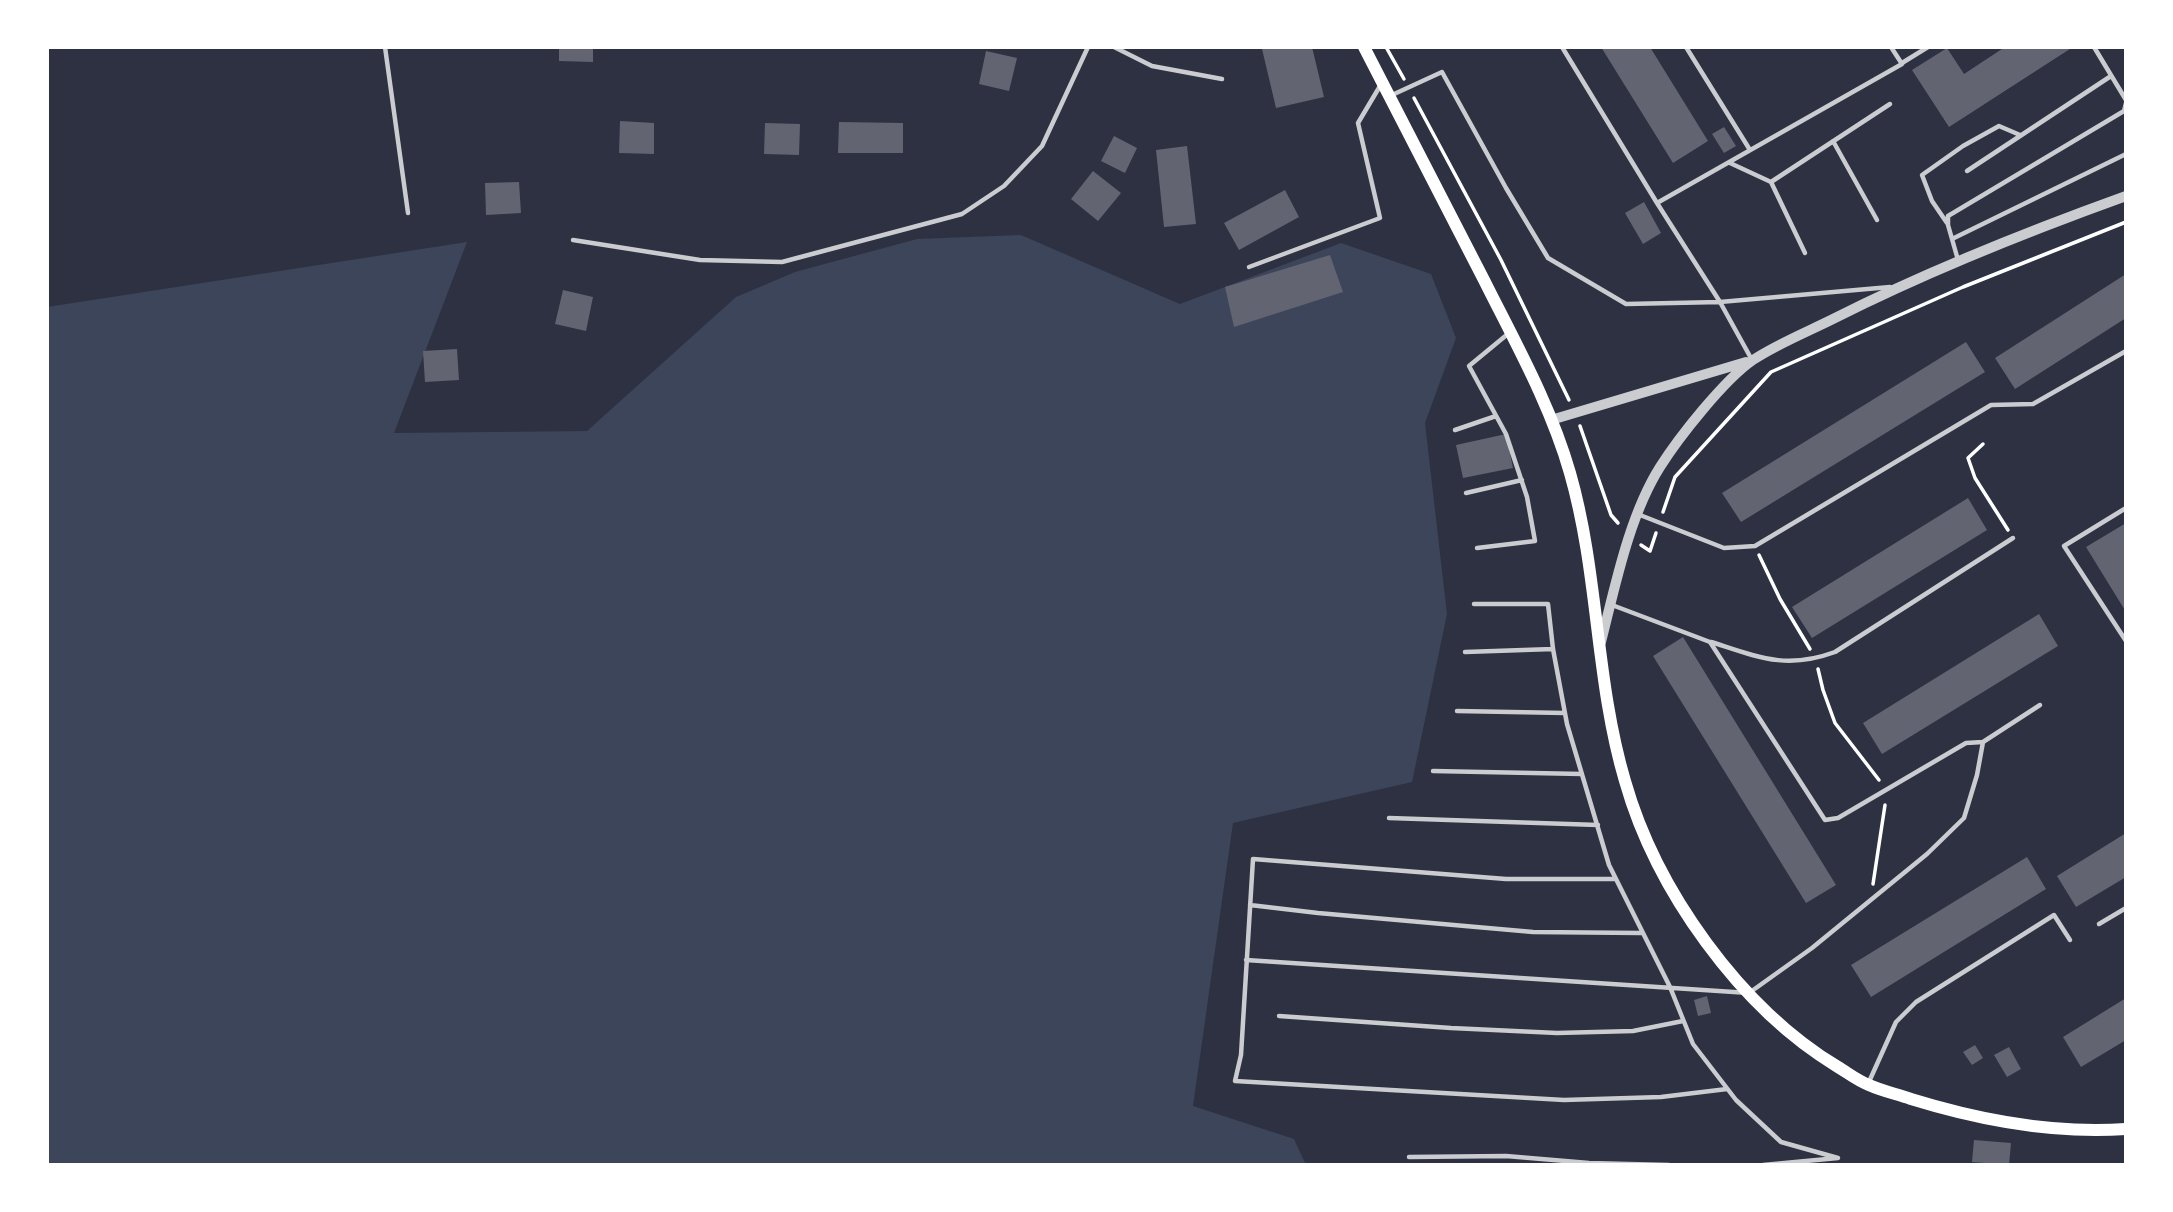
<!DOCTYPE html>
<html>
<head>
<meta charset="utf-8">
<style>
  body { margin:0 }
  #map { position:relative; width:2173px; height:1212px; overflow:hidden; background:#2d3142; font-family:Inter,sans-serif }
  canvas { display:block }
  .frame { position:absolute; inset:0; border:49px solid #fff; pointer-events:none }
</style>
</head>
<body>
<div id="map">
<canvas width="2173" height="1212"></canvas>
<div class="frame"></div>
</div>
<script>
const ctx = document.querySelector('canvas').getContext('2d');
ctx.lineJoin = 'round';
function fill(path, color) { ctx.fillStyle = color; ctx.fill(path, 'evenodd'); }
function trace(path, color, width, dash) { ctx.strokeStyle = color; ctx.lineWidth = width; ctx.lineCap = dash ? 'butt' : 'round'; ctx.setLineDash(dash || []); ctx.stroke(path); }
fill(new Path2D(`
  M1021,235L1180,304L1341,243L1431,274L1456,338L1425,423L1447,614L1412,782L1233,823L1193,1106L1294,1139L1306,1165H47V307L467,242L394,433L587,431L736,297L795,272L917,239Z`), '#3c4559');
fill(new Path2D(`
  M559,47H593V62L559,61Z
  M1269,47H1312L1324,97L1276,108L1262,49Z
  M1601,47H1650L1708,141L1673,163Z
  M2005,47H2073L1949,127L1912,70L1947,48L1964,74Z
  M986,51L1017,58L1009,91L979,84Z
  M620,121L654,123V154L619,153Z
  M839,122L903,123V153H838Z
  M765,123L800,124L799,155L764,154Z
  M1724,127L1736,146L1724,153L1712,134Z
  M1114,136L1137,148L1125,173L1101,161Z
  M1187,146L1196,224L1164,227L1156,150Z
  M1093,171L1121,193L1098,221L1071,199Z
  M519,182L521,213L486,215L485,183Z
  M1285,190L1299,217L1239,250L1224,223Z
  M1644,202L1661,233L1643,244L1625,213Z
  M1330,255L1343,292L1234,327L1225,287Z
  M2126,274V318L2015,389L1995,358Z
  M563,290L593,297L586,331L555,324Z
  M1966,342L1985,372L1741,522L1722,493Z
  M457,349L459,380L425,382L423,351Z
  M1506,434L1513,468L1463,478L1456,445Z
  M1968,498L1987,530L1812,638L1792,607Z
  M2126,523V612L2086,547Z
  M2039,614L2058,646L1882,754L1863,723Z
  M1683,637L1836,885L1806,903L1653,656Z
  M2126,833V877L2076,907L2057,876Z
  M2027,857L2046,889L1871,997L1851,965Z
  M1707,996L1711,1013L1698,1016L1694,1000Z
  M2126,998V1040L2081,1067L2063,1037Z
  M1975,1045L1983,1058L1972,1065L1963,1052Z
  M2009,1047L2021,1069L2007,1077L1994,1055Z
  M1974,1140L2011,1143L2009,1165L1972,1162Z`), '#626471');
trace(new Path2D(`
  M1386,47L1404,79
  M1414,98L1501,260L1569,400
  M1580,426L1611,515L1618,523
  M1983,444L1968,458L1975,478L2008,530
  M1663,512L1675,477L1771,372L1963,287L2126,222
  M1641,545L1650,551L1656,533
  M1759,555L1780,599L1810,649
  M1818,669L1823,690L1835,723L1879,780
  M1873,884L1885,805`), '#fff', 3.5);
trace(new Path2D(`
  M385,47L408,213
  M1114,47L1152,66L1222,79
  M1562,47L1657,203
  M1686,47L1750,150
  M2094,47L2126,100
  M1902,63L1928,47
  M1392,95L1442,72L1506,188L1548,258L1626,304L1720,302L1890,287
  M1833,141L1877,220
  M1730,163L1771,182L1805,253
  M1967,171L2111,76
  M1771,182L1890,104
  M1947,223L1932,201L1922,175L1963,146L1999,126L2020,135
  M1952,239L2126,154
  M573,240L700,260L782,262L962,214L1004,186L1042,146L1088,47
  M1958,260L1948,225V216L2124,111L2126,103
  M1249,267L1380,218L1358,123L1380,86
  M1752,360L1720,302L1657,203L1902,64L1891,47
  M1455,430L1496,416
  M1466,493L1522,480
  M2126,508L2064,546L2126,641
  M1640,515L1724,548L1755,546L1991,405L2033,404L2126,351
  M1477,548L1535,541L1527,497L1506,434L1469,366L1509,333
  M1474,604H1548L1553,649L1567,724L1609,865L1670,987L1693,1044L1736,1100L1781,1142L1838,1158L1763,1165
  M1612,605L1710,642L1825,820L1838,818L1966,743L1983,742
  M1711,642C1758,657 1786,670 1835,652L2013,538
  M1465,652L1553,649
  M1457,711L1565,713
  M1433,771L1582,774
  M1389,818L1598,825
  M1616,879H1506L1253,859L1241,1055L1235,1081L1564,1100L1661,1097L1727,1089
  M1250,905L1318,913L1533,932L1641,933
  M2099,924L2126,908
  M1246,960L1749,993L1812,948L1927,854L1964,818L1977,775L1983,742L2040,705
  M1279,1016L1451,1028L1557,1033L1633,1031L1683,1021
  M1868,1084L1896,1022L1916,1002L2054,915L2070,940
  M1409,1157L1506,1156L1589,1163L1669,1165`), '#caccd0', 4.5);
trace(new Path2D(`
  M1551,420L1746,362
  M1601,642C1615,587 1629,516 1660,467C1679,437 1724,380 1753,360C1777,344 1807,332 1833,319C1928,271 2026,232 2126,196`), '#caccd0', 10);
trace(new Path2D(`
  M1364,47C1404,125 1444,203 1484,280C1515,342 1551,406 1570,473C1599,574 1595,680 1625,781C1656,890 1740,1008 1838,1067C1848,1073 1858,1081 1869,1085C1882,1091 1897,1094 1911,1099C1979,1120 2054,1134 2126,1129`), '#fff', 12);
</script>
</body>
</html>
